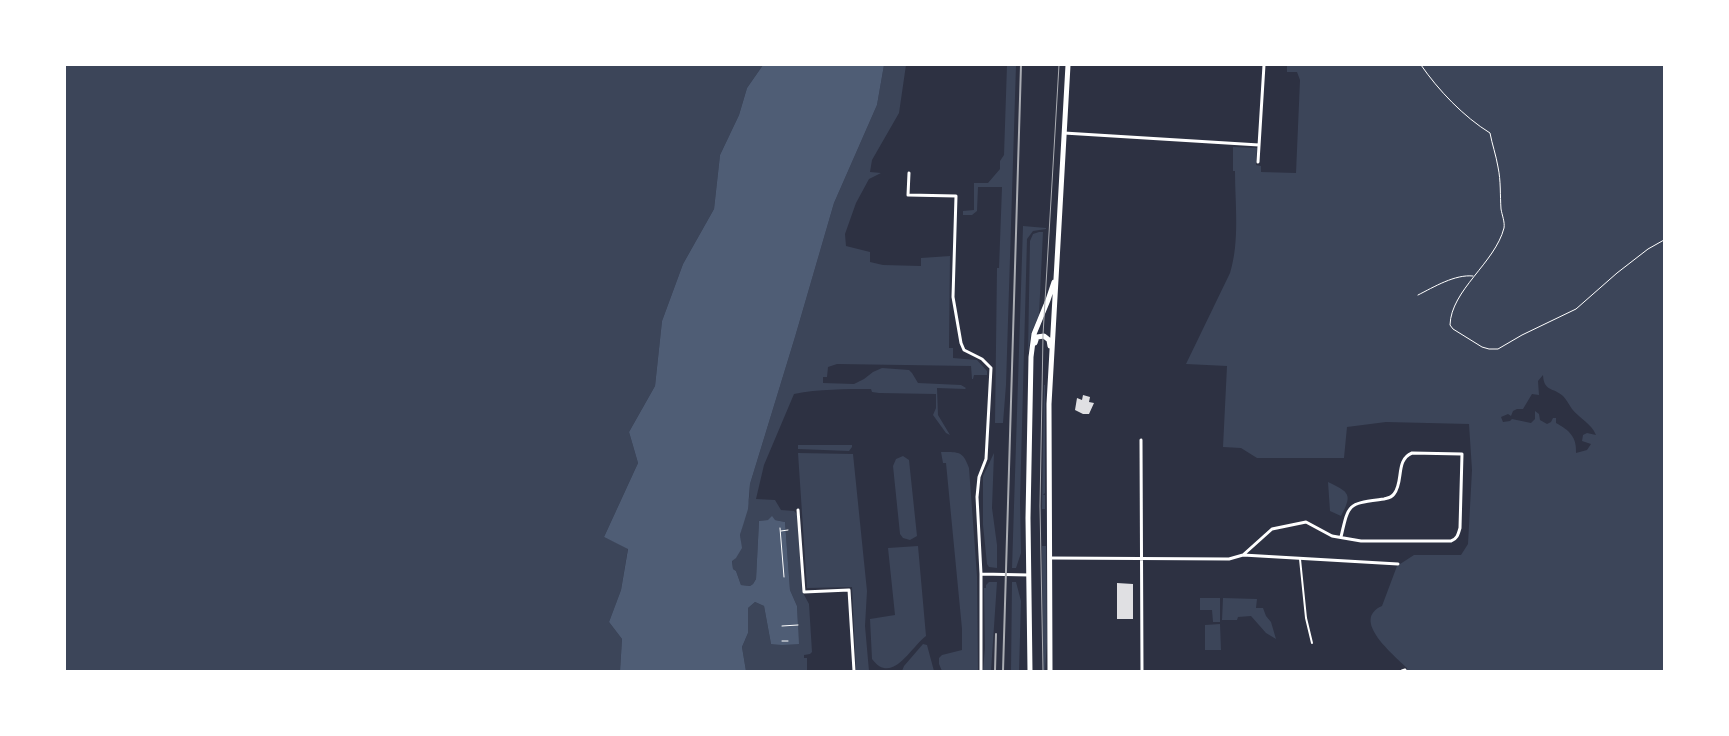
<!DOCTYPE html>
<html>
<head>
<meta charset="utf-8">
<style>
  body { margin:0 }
  #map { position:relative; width:1729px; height:736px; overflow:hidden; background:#2d3142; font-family:"Titillium Web",sans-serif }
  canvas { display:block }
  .frame { position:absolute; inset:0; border:66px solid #fff; pointer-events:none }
</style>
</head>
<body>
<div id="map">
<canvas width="1729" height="736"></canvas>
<div class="frame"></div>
</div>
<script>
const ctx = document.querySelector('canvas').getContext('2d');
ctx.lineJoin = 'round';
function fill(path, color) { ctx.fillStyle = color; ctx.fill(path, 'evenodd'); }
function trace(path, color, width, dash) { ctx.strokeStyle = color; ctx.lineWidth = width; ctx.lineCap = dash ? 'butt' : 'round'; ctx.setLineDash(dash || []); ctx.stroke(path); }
fill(new Path2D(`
  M65,65H763L747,88L739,115L720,155L714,209L683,264L662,321L655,386L629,432L638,463L604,537L628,548L621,590L609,622L622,639L620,671H65Z
  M884,65H906L899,113L872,160L870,172L881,173L869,179L856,203L845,234L846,246L870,252V262L883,265L921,266V258L950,256L949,348H953V358L977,360L987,371V375H974L973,379H972L971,366L837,364L828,367L827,377H823V383L854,384L864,379L873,372L882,368L909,370L912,373L918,383L961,385L966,388L965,389L937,388L938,415L950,435L946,433L933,415L936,408V394L879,393L872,392L871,389C845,389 819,389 794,394L764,465L756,499L775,500L781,510L794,511L797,514L802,591L809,604L812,652L810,654L804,655V658H807V671H746L742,647L748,633V608L755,602L764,606L771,644L798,628L797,606L790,590L785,522L775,520L759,521L756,579L753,584L750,586L741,585L736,571L733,569L732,560L736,557L741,548L740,535L749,499L750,484L795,337L834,203L877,105Z
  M1007,65H1016L1006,385L1003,423H995L997,268H999L1002,187H978L977,211L972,215H963V211L974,210V183H988L1000,169V161L1004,155Z
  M1287,65H1664V671H1406L1407,668C1394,655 1350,620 1382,606L1397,566L1414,555H1461L1468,544L1472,470L1469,424L1386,422L1347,427L1344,458H1257L1241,448L1223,447L1227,366L1186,364L1230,273C1240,241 1235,204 1235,171H1233V147L1257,148L1256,165L1261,166V172L1296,173L1300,80L1297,72H1287ZM1543,375C1544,392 1553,387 1563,396C1567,400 1569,405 1572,409C1580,419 1591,423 1596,435L1587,433L1583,435L1582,441L1591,444L1587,450L1576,453C1577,437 1569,430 1556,423V418H1553L1551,422L1547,424L1540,420L1539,414L1535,411V419L1531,423L1512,419L1510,421L1503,422L1501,417L1508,414L1511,416L1513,411L1517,409H1523L1532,394L1539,395L1538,381Z
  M1023,226L1046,228V229L1033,231L1027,239L1020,501L1021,553L1016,568H1012Z
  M1039,232H1043L1039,315L1031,333L1028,353L1030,241L1033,234Z
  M1044,385H1045V493L1043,495H1045V509H1042Z
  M798,445H852V447L849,451L798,449Z
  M941,452C959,452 963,451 969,468L977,576L978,671H942L939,664V658L942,655L962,650V629L946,463H943Z
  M798,453L853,454L867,591L865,626L869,671H856L852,587L807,588Z
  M994,453L992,508L997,545V568L989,567L987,564L983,525V476Z
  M903,456L909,460L917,536L910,540L903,538L900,534L893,466L896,459Z
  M1328,482C1349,492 1353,494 1341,516L1330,511Z
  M918,546L926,636C911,647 892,686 872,659L870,619L895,615L888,548Z
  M1042,546H1046L1047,642L1045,671H1043Z
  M989,582H997L991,671H983L985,648L984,588H986V585Z
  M1012,582H1016L1021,601L1019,671H1011Z
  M1200,598H1220V622H1213L1212,610H1200Z
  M1223,598L1257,599L1256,608H1263L1266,616L1271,622L1276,639L1266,633L1251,616L1238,617L1237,620H1222Z
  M1220,624L1221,650H1205V625Z
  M923,644L927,645L934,671H902L904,666Z`), '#3c4559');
fill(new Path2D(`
  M763,65H884L877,105L834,203L795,337L750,484L748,509L740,535L742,548L736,558L732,561L733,569L736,571L741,585L750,586L753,584L756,579L759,521L768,520L772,516L775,520L785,522L790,590L797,606L799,644L782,645L771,644L764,606L755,602L748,608V633L742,647L746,671H620L622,639L609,622L621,590L628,549L604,537L638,463L629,432L655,386L662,321L683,264L714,209L720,155L739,115L747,88Z`), '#4f5d75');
fill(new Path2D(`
  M1083,395L1090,397L1089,402L1094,403L1089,414H1083L1075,410L1077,398L1082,400Z
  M1117,583L1133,584V619H1117Z`), '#e0e0e3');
trace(new Path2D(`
  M1421,65C1438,90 1464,117 1490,133C1492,144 1496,155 1498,167C1501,181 1500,195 1501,209C1502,215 1505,222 1504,228C1495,263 1451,290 1450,325L1453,329L1482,347L1489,349H1498L1522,335L1576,309L1617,273L1648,249L1664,240
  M1418,295C1434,287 1455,274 1473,276
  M780,528L784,577
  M781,531L788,530
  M782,626L798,625
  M782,641H788`), '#fff', 1);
trace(new Path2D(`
  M1300,559L1306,618L1312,643`), '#fff', 2);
trace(new Path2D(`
  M1064,133L1259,145
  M1258,162L1264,65
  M909,173L908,195L956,196L953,297L961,343L964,350L982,359L991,368L986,459L979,477L977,497L981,574V671
  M1141,440L1142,671
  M798,510L804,592L849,590L854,671
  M1243,555L1398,564
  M1050,558L1229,559L1243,555L1272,529L1306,522L1332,536L1361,541H1451C1457,539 1458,535 1460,528L1462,454L1412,453C1395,460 1404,482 1394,494C1391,498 1388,498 1384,499C1348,504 1349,502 1341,537
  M981,574L1029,575
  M1402,671L1405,670`), '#fff', 3);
trace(new Path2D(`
  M1035,343L1037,337L1044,336L1049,340L1050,346
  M1030,671L1028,518L1031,357L1034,334L1048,300L1054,282
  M1050,671L1049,404L1068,65`), '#fff', 5);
trace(new Path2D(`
  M1043,671L1040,506L1043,335L1059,65`), '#abadb3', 1);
trace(new Path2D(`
  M995,671L996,634
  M1003,671L1021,65`), '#abadb3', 2);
</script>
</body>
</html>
